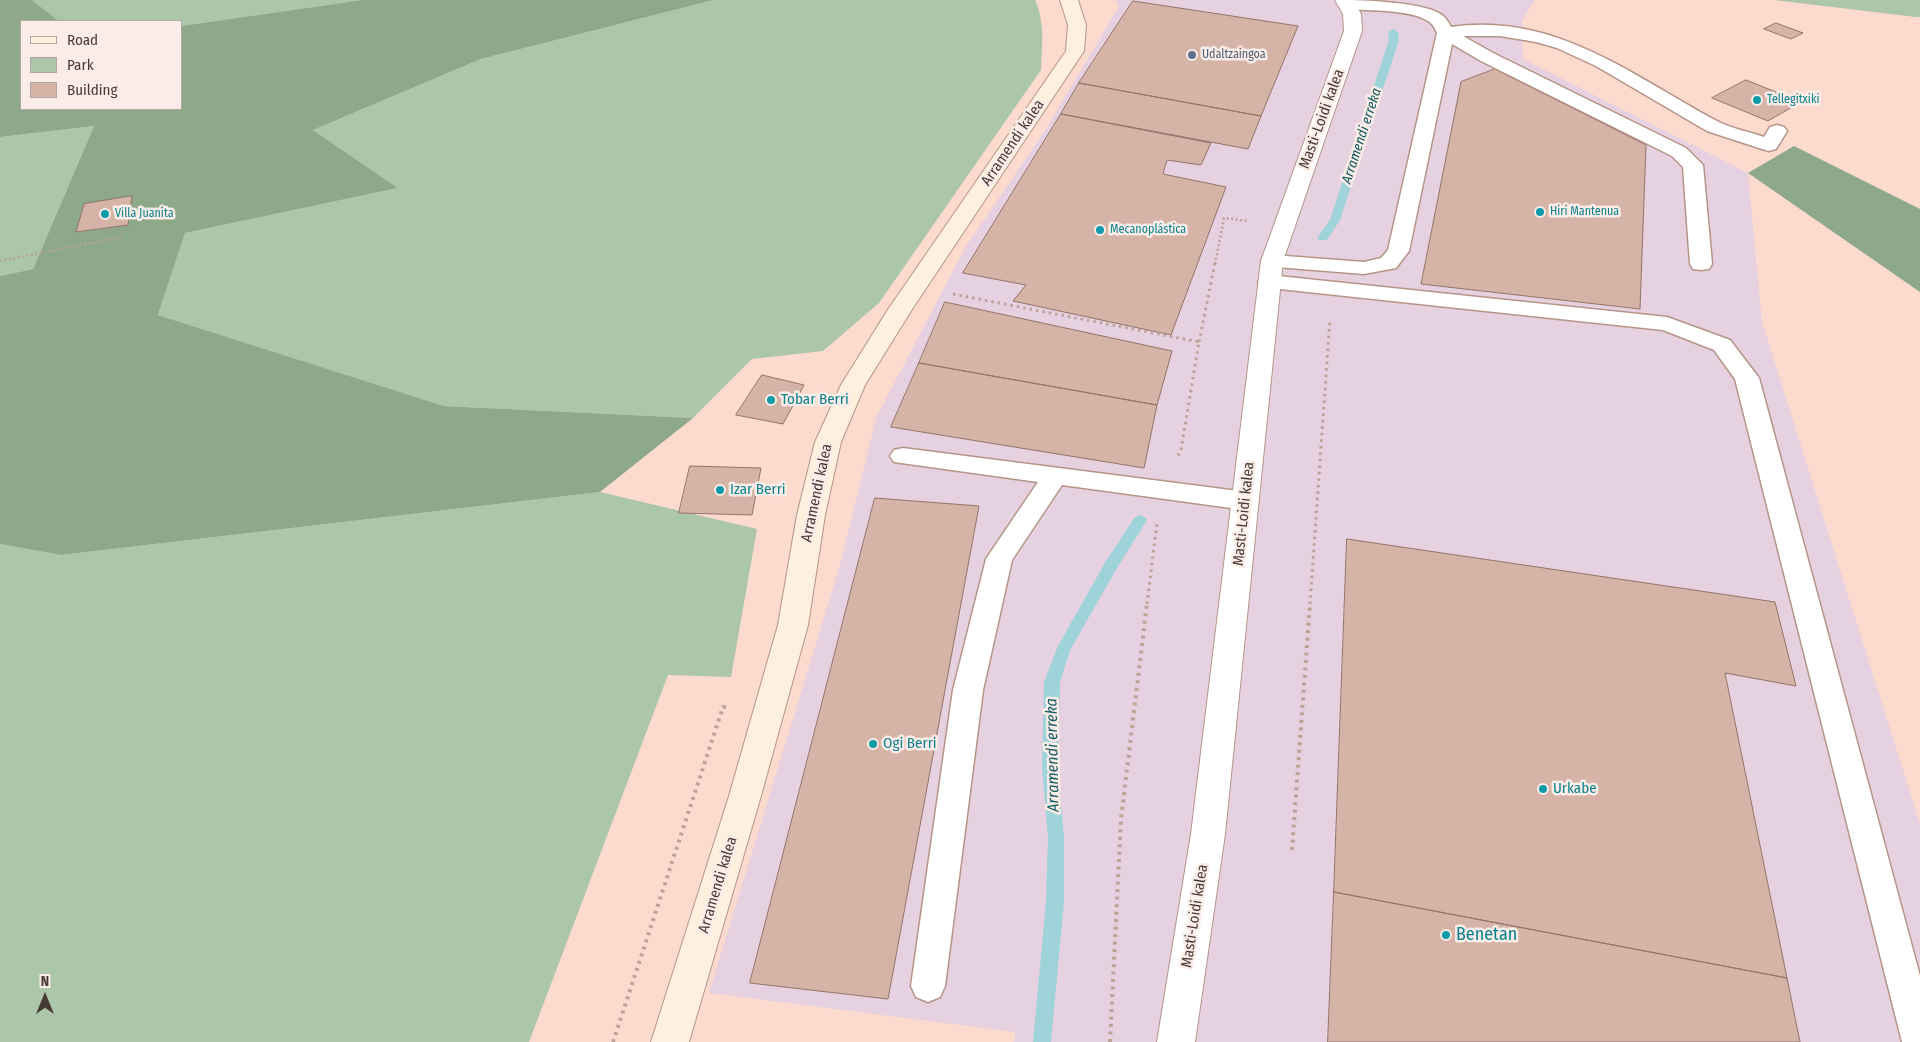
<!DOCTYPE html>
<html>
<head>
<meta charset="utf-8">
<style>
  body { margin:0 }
  #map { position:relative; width:1920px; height:1042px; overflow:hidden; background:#fcdacd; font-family:"Fira Sans Condensed",sans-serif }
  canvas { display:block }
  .legend { position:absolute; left:20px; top:20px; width:162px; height:90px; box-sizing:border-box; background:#faece7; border:1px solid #b2a49f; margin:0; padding:6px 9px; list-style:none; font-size:15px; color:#473934 }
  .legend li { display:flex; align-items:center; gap:10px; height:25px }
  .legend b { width:25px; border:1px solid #b2a49f }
  .north { position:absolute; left:20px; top:972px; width:50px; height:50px; -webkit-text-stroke:4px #faece7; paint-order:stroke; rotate:0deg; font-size:14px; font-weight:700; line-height:20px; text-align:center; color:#473934 }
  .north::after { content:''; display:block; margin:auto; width:18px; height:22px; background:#473934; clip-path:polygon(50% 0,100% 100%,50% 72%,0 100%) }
</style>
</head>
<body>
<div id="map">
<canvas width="1920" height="1042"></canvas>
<ul class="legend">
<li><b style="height:6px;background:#fdf0de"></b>Road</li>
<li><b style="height:14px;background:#abc6a8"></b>Park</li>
<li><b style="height:14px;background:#d5b4a7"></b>Building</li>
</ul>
<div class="north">N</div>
</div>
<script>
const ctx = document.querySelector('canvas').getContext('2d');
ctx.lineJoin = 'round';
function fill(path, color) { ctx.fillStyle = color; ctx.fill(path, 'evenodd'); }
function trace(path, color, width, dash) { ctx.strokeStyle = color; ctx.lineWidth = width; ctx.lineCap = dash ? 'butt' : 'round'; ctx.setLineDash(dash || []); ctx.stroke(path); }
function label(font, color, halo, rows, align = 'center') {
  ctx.font = font + ' "Fira Sans Condensed",sans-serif'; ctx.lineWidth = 5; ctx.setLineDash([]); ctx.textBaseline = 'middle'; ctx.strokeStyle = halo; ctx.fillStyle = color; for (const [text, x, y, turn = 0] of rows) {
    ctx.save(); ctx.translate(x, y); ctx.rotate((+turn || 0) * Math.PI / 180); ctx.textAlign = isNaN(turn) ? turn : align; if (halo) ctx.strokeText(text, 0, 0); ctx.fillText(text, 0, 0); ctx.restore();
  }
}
fill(new Path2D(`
  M1116,0H1535L1522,21L1523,59L1748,173L1762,322L1920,824V1042H1014L1015,1032L709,993L840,565L876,418L965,248L1045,130L1119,6Z`), '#e6d1e0');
fill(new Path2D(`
  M32,0H362L181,26V21H59Z
  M714,0H1035C1045,20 1042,47 1041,70L879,303L823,351L752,359L693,418L444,406L158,315L185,233L398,188L313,130L481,59Z
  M1774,0H1920V17H1916Z
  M94,126L33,269L0,276V137Z
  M600,492L757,529L731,677L668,675L529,1042H0V544L61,555Z`), '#abc6a8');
fill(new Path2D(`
  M0,0H32L59,21H21V109H181V26L362,0H714L481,59L313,130L398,188L185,233L158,315L444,406L693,418L600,492L61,555L0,544V276L33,269L94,126L0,137Z
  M1794,146L1920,209V292L1748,173Z`), '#8da989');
fill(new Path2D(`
  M1393,29L1398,32L1399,40L1340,220L1327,240H1319L1317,238L1330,220L1389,40L1388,32Z
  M1140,515L1145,517L1147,520L1117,568L1070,650L1060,682L1058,768L1064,837V902L1051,1042H1033L1046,902L1048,837L1042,768L1044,682L1058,646L1106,561L1135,517Z`), '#9ed3d9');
const building = new Path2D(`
  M1133,1L1298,26L1261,116L1079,83Z
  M1776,23L1803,33L1791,39L1764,29Z
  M1495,69L1646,145L1640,309L1421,284L1461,82Z
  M1746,80L1801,102L1768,121L1712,98Z
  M1079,83L1261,116L1248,149L1061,114Z
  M1061,114L1211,143L1201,165L1167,160L1163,174L1226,187L1171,335L1013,301L1026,285L963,273Z
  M132,196L128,225L76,232L84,204Z
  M945,302L1172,351L1157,405L919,363Z
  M919,363L1157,405L1144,468L891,427Z
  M762,375L804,385L783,424L736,415Z
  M690,466L761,468L752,515L679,513Z
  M875,498L979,506L888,999L750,983Z
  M1347,539L1775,602L1796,686L1725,673L1787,978L1334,892Z
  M1334,892L1787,978L1800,1042H1328Z`);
fill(building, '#d5b4a7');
trace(building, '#937468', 1);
const lane = new Path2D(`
  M1341,0C1362,0 1425,2 1442,15C1446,18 1449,23 1451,27C1536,15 1601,54 1671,95C1687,104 1704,115 1721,123C1734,129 1750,132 1764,137L1770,127L1777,125L1784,127L1787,131L1776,149L1769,151L1762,149L1707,131L1596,66L1557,48L1536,42L1500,36H1463L1493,53L1686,148L1703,165L1712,264L1709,269L1701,270L1693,269L1690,264L1683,167L1672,156L1481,61L1452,44L1409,251L1396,268L1364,274L1264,266L1261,261L1264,256L1272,255L1364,262L1381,258L1388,250L1437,33C1435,28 1433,24 1428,21C1409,9 1369,11 1347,9L1341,8L1339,4Z
  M1269,275L1667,317L1730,340L1759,378L1920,976V1042H1902L1735,379L1714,350L1663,330L1261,287L1258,282L1261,277Z
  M903,448L1246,492L1255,495L1259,501L1255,507L1246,510L1062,485L1012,560L983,690L945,986L940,997L928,1002L916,997L911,986L953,690L986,559L1038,482L894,462L890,456L894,450Z`);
const street = new Path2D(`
  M1335,0H1353L1361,14L1362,31L1283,261L1225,834L1195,1042H1157L1191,834L1261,261L1344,31L1343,14Z`);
const secondary = new Path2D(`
  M1060,0H1078L1086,25L1084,51L911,311L865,385L841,442L825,515L808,625L761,796L689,1042H651L729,796L778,625L797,515L815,442L841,385L887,311L1066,51L1068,25Z`);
trace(lane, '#b59588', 3);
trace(street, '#b59588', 2);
trace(secondary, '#b59588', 2);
trace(new Path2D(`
  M0,261L123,237
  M1215,264L1224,218L1249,221`), '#bda298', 2.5, [2, 2.5]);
trace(new Path2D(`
  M953,294L1199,342L1181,450L1177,458
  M1199,342L1215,263
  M1147,604L1157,522
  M1310,604L1330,319`), '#bda298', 3, [2.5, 4]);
trace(new Path2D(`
  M1292,850L1310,603
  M613,1042L723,707H729
  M1110,1042L1121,819L1147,603`), '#bda298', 4, [3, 4.5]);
fill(lane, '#fff');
fill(street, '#fff');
fill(secondary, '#fdf0de');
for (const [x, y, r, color] of [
  [1192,55,5,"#5c6f8a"],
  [1757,100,5,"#0f9aa8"],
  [1540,212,5,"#0f9aa8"],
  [105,214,5,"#0f9aa8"],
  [1100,230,5,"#0f9aa8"],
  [771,400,5,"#0f9aa8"],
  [720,490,5,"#0f9aa8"],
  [873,744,5,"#0f9aa8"],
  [1543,789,5,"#0f9aa8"],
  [1446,935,5,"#0f9aa8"]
]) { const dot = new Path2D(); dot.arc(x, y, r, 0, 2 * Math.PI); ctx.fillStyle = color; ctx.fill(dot); trace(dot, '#faece7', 2); }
label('12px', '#4e5e75', '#faece7', [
  ["Udaltzaingoa",1202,55]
], 'left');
label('12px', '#0d838f', '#faece7', [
  ["Tellegitxiki",1767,100],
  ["Hiri Mantenua",1550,212],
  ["Villa Juanita",115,214],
  ["Mecanoplástica",1110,230]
], 'left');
label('italic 14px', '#125b62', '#faece7', [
  ["Arramendi erreka",1362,136,-72]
]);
label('15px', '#473934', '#faece7', [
  ["Masti-Loidi kalea",1322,119,-70],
  ["Arramendi kalea",1013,143,-56],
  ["Arramendi kalea",817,493,-78],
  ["Masti-Loidi kalea",1244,514,-84],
  ["Arramendi kalea",718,885,-73],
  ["Masti-Loidi kalea",1195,916,-81]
]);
label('15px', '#0d838f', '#faece7', [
  ["Tobar Berri",781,400],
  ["Izar Berri",730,490],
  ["Ogi Berri",883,744],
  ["Urkabe",1553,789]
], 'left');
label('italic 16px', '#125b62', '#faece7', [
  ["Arramendi erreka",1053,755,-91]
]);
label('18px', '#0d838f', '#faece7', [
  ["Benetan",1456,935]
], 'left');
</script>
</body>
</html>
